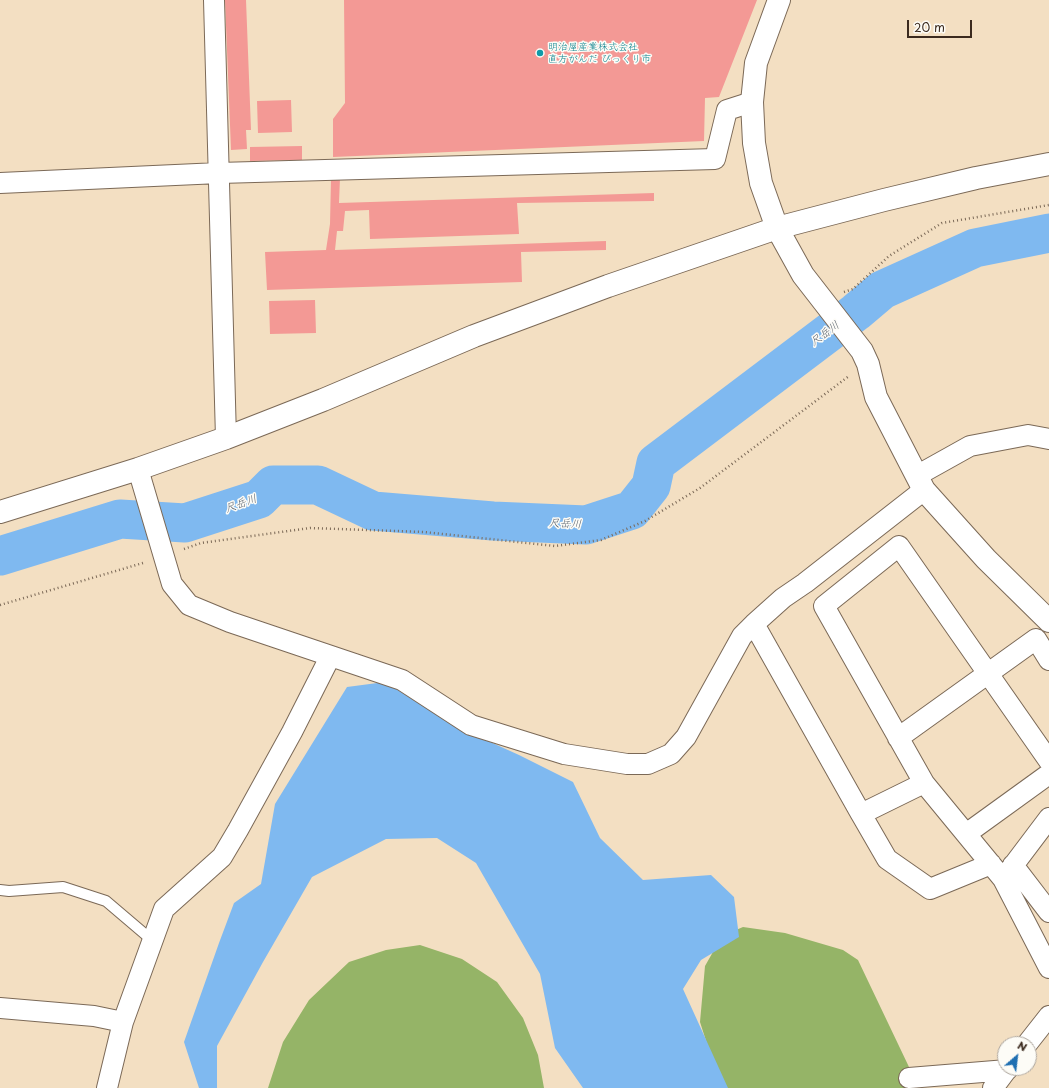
<!DOCTYPE html>
<html>
<head>
<meta charset="utf-8">
<style>
  body { margin:0 }
  #map { position:relative; width:1049px; height:1088px; overflow:hidden; background:#f3dfc2; font-family:"Playpen Sans",sans-serif }
  canvas { display:block }
  .north { position:absolute; left:997px; top:1036px; width:40px; height:40px; box-sizing:border-box; background:#fdfcf7; border:1px solid #afa8a0; border-radius:50%; rotate:28deg; font-size:11px; font-weight:700; line-height:16px; text-align:center; color:#3b2a1e }
  .north::after { content:''; display:block; margin:auto; width:14px; height:18px; background:#1f6fb2; clip-path:polygon(50% 0,100% 100%,50% 72%,0 100%) }
  .scale { position:absolute; left:907px; top:20px; width:65px; height:18px; box-sizing:border-box; border:2px solid #3b2a1e; border-top:0; padding-left:5px; font-size:12px; line-height:14px; white-space:nowrap; color:#3b2a1e; -webkit-text-stroke:3px #fdfcf7; paint-order:stroke }
</style>
</head>
<body>
<div id="map">
<canvas width="1049" height="1088"></canvas>
<div class="north">N</div>
<div class="scale">20 m</div>
</div>
<script>
const ctx = document.querySelector('canvas').getContext('2d');
ctx.lineJoin = 'round';
function fill(path, color) { ctx.fillStyle = color; ctx.fill(path, 'evenodd'); }
function trace(path, color, width, dash) { ctx.strokeStyle = color; ctx.lineWidth = width; ctx.lineCap = dash ? 'butt' : 'round'; ctx.setLineDash(dash || []); ctx.stroke(path); }
function label(font, color, halo, rows, align = 'center') {
  ctx.font = font + ' "Playpen Sans","Klee One",sans-serif'; ctx.lineWidth = 3; ctx.setLineDash([]); ctx.textBaseline = 'middle'; ctx.strokeStyle = halo; ctx.fillStyle = color; for (const [text, x, y, turn = 0] of rows) {
    ctx.save(); ctx.translate(x, y); ctx.rotate((+turn || 0) * Math.PI / 180); ctx.textAlign = isNaN(turn) ? turn : align; if (halo) ctx.strokeText(text, 0, 0); ctx.fillText(text, 0, 0); ctx.restore();
  }
}
fill(new Path2D(`
  M743,927L785,933L843,950L858,960L919,1088H721L700,1022L705,966L722,936Z
  M420,945L462,959L497,982L523,1018L538,1055L544,1088H268L283,1042L309,1000L349,962L386,950Z`), '#95b467');
fill(new Path2D(`
  M385,682L455,726L519,755L573,782L600,838L643,880L711,875L734,897L739,937L701,960L683,989L728,1088H583L555,1048L540,974L476,863L437,838L386,839L312,877L263,962L217,1046V1088H199L184,1042L219,943L234,903L261,884L275,804L347,687Z`), '#7fb9f0');
trace(new Path2D(`
  M0,556L120,519L185,523L259,499L273,485H318L373,511L493,521L586,525L632,510L651,486L656,463L856,312L882,290L975,248L1049,233`), '#7fb9f0', 39);
fill(new Path2D(`
  M225,0H246L251,130H246L247,149L231,150Z
  M344,0H757L719,97L705,98L704,141L333,157V119L345,103Z
  M291,100L292,132L258,133L257,101Z
  M302,146V160L250,161V147Z
  M340,178L339,203L654,193V201L517,203L519,234L370,239L369,210L345,211L343,231H337L335,250L606,241V250L521,252L522,282L267,290L265,252L326,250L330,224L331,179Z
  M315,300L316,333L270,334L269,301Z`), '#f39995');
const lane = new Path2D(`
  M0,890L9,891L63,887L106,901L153,941`);
const street = new Path2D(`
  M214,0L226,438
  M0,183L219,173L715,159L727,110L752,102
  M138,469L172,584L189,605L230,622L402,680L471,725L564,754L627,764H648L671,754L686,737L742,636L754,624L783,598L805,583L924,490
  M918,475L970,446L1028,435L1049,439
  M754,624L861,814L924,783
  M898,738L1036,639L1049,660
  M1049,761L899,546L824,606L924,783L1003,879L1049,968
  M861,814L887,859L930,889L991,864
  M966,834L1049,774
  M1013,865L1049,912
  M1003,879L1049,818
  M0,1008L94,1016L123,1022
  M1027,1044L1049,1016
  M909,1078L1007,1070
  M107,1088L123,1022L164,909L222,857L238,830L292,732L330,657
  M993,1088L1008,1068`);
const secondary = new Path2D(`
  M779,0L756,63L752,102L754,143L761,183L777,228L803,275L862,351L868,364L876,397L924,490L986,559L1049,621
  M0,512L138,469L226,438L323,400L474,336L608,286L777,228L884,200L976,178L1049,164`);
trace(lane, '#7b6957', 12);
trace(street, '#7b6957', 22);
trace(secondary, '#7b6957', 24);
trace(new Path2D(`
  M844,292L853,289L889,256L942,223L1049,205
  M184,549L201,543L310,528L424,532L555,546L601,540L645,521L700,488L849,376
  M0,605L143,563`), '#7b6957', 2.5, [1, 3]);
trace(lane, '#fff', 10);
trace(street, '#fff', 20);
trace(secondary, '#fff', 22);
for (const [x, y, r, color] of [
  [540,53,4,"#0f9aa8"]
]) { const dot = new Path2D(); dot.arc(x, y, r, 0, 2 * Math.PI); ctx.fillStyle = color; ctx.fill(dot); trace(dot, '#fdfcf7', 1.5); }
label('10px', '#0d838f', '#fdfcf7', [
  ["明治屋産業株式会社",548,47],
  ["直方がんだ びっくり市",548,59]
], 'left');
label('italic 11px', '#535c68', '#fdfcf7', [
  ["尺岳川",825,334,-37],
  ["尺岳川",241,504,-20],
  ["尺岳川",565,524,2]
]);
</script>
</body>
</html>
